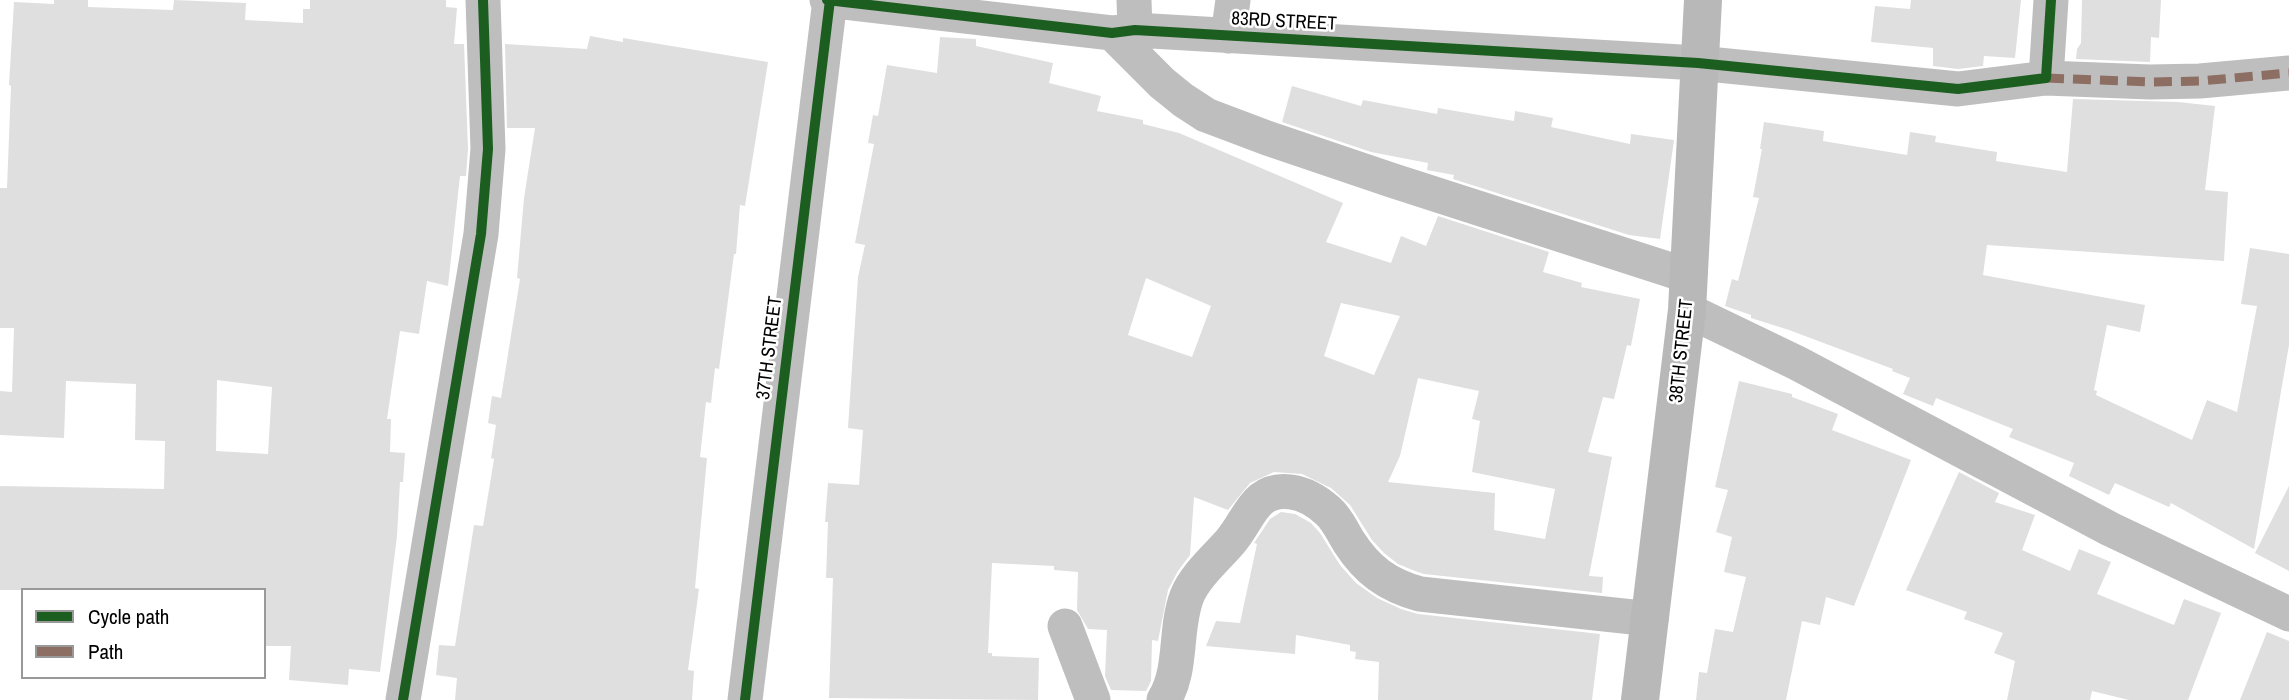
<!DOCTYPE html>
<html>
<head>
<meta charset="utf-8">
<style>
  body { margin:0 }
  #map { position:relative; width:2289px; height:700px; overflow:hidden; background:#fff; font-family:"Archivo Narrow",sans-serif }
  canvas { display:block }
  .legend { position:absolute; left:21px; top:588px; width:245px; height:91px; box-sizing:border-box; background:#fff; border:2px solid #999; margin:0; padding:9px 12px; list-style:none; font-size:21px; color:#000 }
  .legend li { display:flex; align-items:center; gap:14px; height:35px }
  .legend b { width:35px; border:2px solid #999 }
</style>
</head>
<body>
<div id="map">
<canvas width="2289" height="700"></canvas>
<ul class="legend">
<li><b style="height:9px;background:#1b5e20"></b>Cycle path</li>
<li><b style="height:9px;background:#8d6e63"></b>Path</li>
</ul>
</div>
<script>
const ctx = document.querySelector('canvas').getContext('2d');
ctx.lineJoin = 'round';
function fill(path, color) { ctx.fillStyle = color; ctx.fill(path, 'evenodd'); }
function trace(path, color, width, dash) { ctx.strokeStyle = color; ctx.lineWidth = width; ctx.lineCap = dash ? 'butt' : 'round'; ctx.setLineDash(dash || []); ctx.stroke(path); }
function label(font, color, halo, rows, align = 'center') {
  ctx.font = font + ' "Archivo Narrow",sans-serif'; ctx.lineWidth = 5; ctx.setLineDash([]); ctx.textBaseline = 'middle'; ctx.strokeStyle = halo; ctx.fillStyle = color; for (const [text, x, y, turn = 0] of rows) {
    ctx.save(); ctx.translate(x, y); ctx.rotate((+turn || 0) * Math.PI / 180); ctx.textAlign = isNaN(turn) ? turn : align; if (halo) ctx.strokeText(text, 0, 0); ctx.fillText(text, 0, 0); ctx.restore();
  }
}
fill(new Path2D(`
  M54,0H88V7L173,10L174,0L246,3L245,20L303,23V9H310V0H446V7L457,8L454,44H464L468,149L466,176H460L448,286L427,281L419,334L400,331L387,419H391L390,452L405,453L403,482H400L397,536L380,672L349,669L348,685L289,680L291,646H264V590H0V486L164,489L165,441L135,440L136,384L66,381L64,438L0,435V391L12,392L14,328H0V188H7L11,86L9,85L14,2L54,4ZM217,380L272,387L268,454L216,451Z
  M1911,0H2021L2015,58L1984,56L1983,66L1958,69L1933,66V48L1871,42L1875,6L1910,9Z
  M2082,0H2161L2159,38L2151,37L2150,62L2076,59L2077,49L2081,43Z
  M590,36L623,42V38L768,62L745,206L740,205L736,254H734L719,369L715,368L711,403L706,402L700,457L707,458L697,566L695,588L699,589L688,670L694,671L692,700H455L457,678L436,675L439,645L455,646L474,525L483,526L494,459L491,458L496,425L488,423L492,396L501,398L520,279L517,278L524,198L535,128H507L505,44L587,49Z
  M940,37L976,39V46L1053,63L1049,83L1101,96L1097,111L1143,120V124L1179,133L1343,203L1326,242L1391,263L1401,236L1426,246L1438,216L1549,252L1543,272L1582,283L1581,287L1640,299L1631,346L1627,345L1614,399L1603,397L1588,452L1612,457L1589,576L1603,577L1602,593L1424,574L1415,571L1398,564L1384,553L1372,540L1350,505L1331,488L1302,474L1274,472L1250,483L1228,510L1194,497L1190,555L1178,571L1168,590L1158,641L1152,640L1151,681L1146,691L1111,690L1105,676L1107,630L1088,629L1077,610L1078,572L1054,570V566L992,563L988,653H992V656L1039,658L1038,700L829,698L833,578H826L828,522H825L828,483L859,485L863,430L848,428L858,277L865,245L855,243L874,144L868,143L873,115L878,116L887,65L937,73ZM1146,278L1211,306L1192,357L1128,335ZM1341,303L1400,316L1374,375L1324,356ZM1418,378L1479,391L1472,419L1480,421L1472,472L1555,489L1545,539L1494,530L1495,493L1388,482L1400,456Z
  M1292,86L1361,106L1363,100L1437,114L1438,108L1514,121L1515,111L1553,118L1551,127L1630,144L1631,134L1674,140L1660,239L1629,235L1453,179L1454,175L1427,170L1428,163L1371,152L1282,122Z
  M2073,99L2178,102L2215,106L2205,190L2228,192L2224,261L1987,245L1983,275L2145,305L2140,332L2107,325L2094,390L2097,391L2096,395L2192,440L2207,400L2237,412L2257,306L2241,304L2250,248L2289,254V345L2254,549L2171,503L2169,507L2115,483L2109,495L2069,476L2074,463L2009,437L2013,429L1936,398L1933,406L1903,394L1910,378L1892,371L1893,369L1789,330L1751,318V315L1725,306L1732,279L1738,281L1759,198L1753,197L1762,149H1760L1764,122L1824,131L1823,141L1907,155L1910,132L1936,136L1935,142L1997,152L1996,161L2067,172Z
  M1739,381L1792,394V397L1838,414L1832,430L1911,460L1854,606L1826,597L1820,625L1802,621L1786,700H1696L1699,672L1707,673L1715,629L1733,632L1746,577L1724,572L1732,537L1716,532L1728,490L1715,487Z
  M1959,472L1999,493L1995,502L2035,515L2022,550L2070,571L2079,549L2111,562L2097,594L2174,625L2184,599L2221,613L2188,700H2129L2092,691L2090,700H2007L2015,661L1994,653L2003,633L1964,619L1967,612L1906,590Z
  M2289,486V571L2255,553Z
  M1281,512L1295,514L1311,523L1320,533L1340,565L1356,583L1377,598L1401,609L1418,614L1600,634L1592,700H1378L1379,662L1355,659L1356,652L1350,651V645L1296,635L1295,654L1206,646L1216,621L1240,623L1257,544L1254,543L1270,519Z
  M2267,632L2289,641V700H2240Z`), '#dfdfdf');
trace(new Path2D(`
  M827,0L1112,33L1135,30L1698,63L1958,89L2046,78L2051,0
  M1134,0L1135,30
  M1112,33L1162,83L1183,100L1206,115L1267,138L1391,180L1689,276
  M1228,36L1233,0
  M2046,78L2150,82L2200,81L2289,73
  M1687,310L1797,363L2110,529L2289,614
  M1065,626L1093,700
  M403,700L481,234L488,149L483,0
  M745,700L830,0
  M1164,700C1183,669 1174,630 1187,596C1195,576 1216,558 1230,542C1250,519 1254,487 1291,492C1306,494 1317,501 1328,511C1338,520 1342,531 1349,542C1367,570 1387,585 1420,594L1651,619`), '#bebebe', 35);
trace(new Path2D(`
  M1640,700L1687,310L1703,0`), '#b8b8b8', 38);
trace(new Path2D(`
  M2046,78L2150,82L2200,81L2289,73`), '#8d6e63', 9, [18, 9]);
trace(new Path2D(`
  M827,0L1112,33L1135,30L1698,63L1958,89L2046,78L2051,0
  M403,700L481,234L488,149L483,0
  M745,700L830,0`), '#1b5e20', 10);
label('19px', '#000', '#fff', [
  ["83RD STREET",1284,22,3],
  ["37TH STREET",770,348,-83],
  ["38TH STREET",1682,351,-84]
]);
</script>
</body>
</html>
